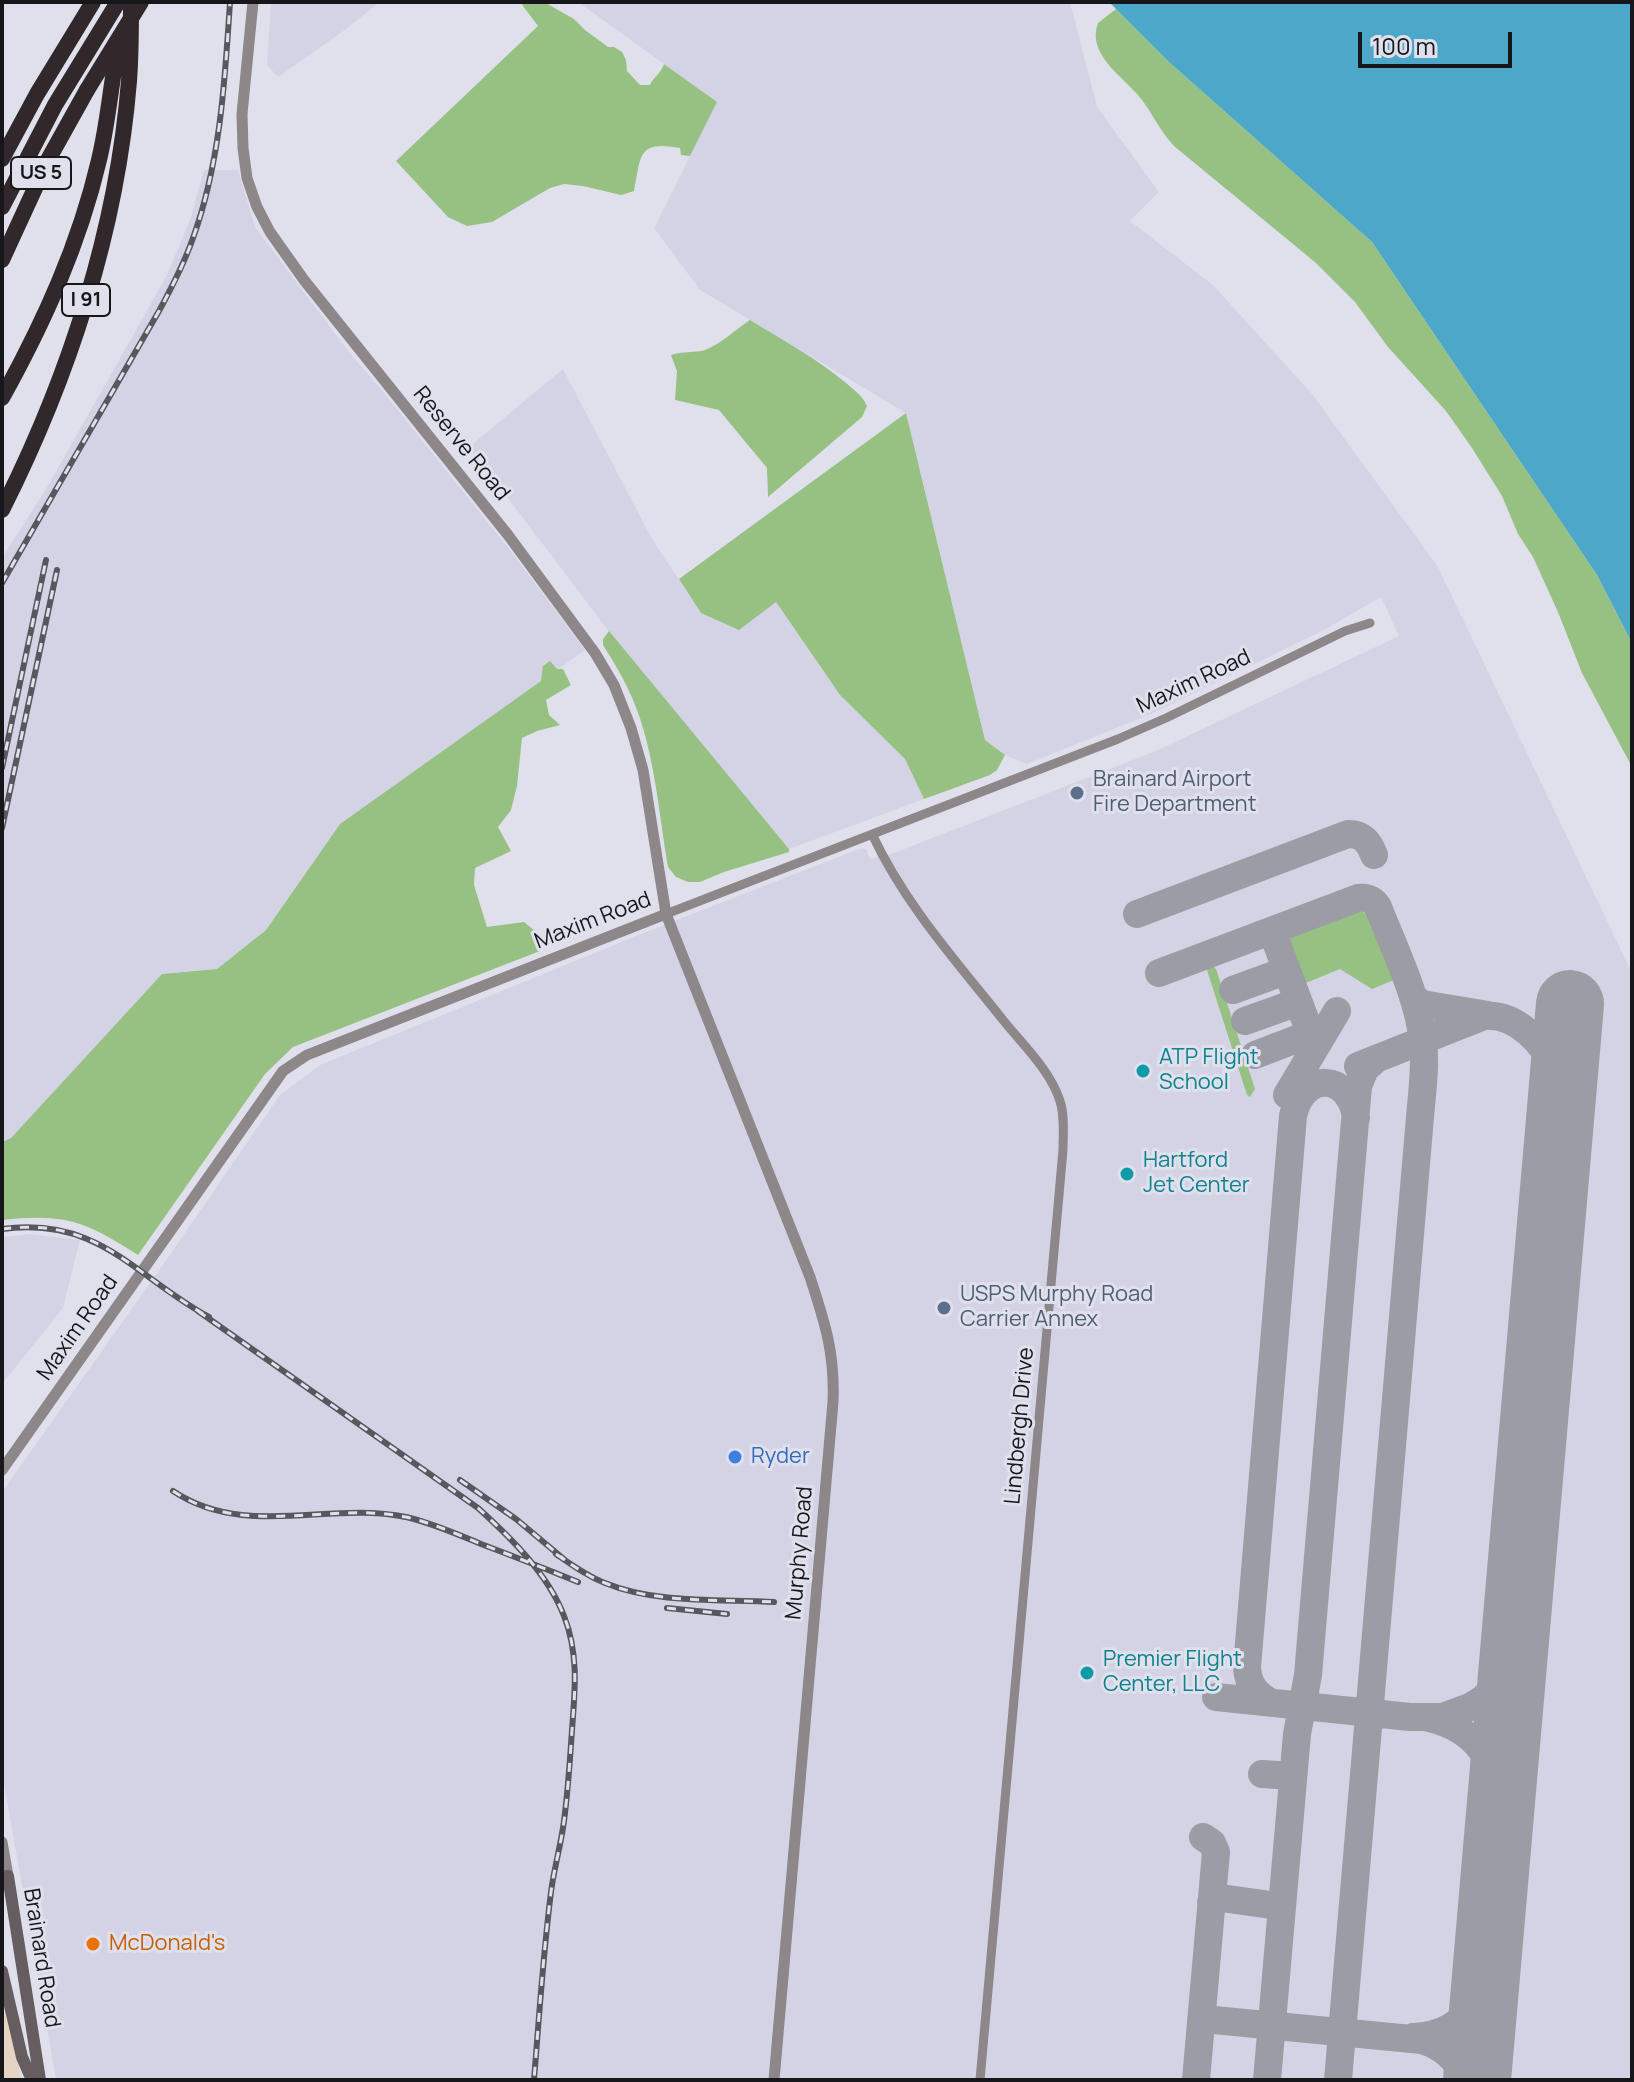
<!DOCTYPE html>
<html>
<head>
<meta charset="utf-8">
<style>
  body { margin:0 }
  #map { position:relative; width:1634px; height:2082px; overflow:hidden; background:#e0e0ec; font-family:Manrope,sans-serif }
  canvas { display:block }
  .frame { position:absolute; inset:0; border:4px solid #17171b; pointer-events:none }
  .scale { position:absolute; left:1358px; top:32px; width:154px; height:36px; box-sizing:border-box; border:4px solid #17171b; border-top:0; padding-left:10px; font-size:24px; line-height:28px; white-space:nowrap; color:#17171b; -webkit-text-stroke:6px #e0e0ec; paint-order:stroke }
</style>
</head>
<body>
<div id="map">
<canvas width="1634" height="2082"></canvas>
<div class="frame"></div>
<div class="scale">100 m</div>
</div>
<script>
const ctx = document.querySelector('canvas').getContext('2d');
ctx.lineJoin = 'round';
function fill(path, color) { ctx.fillStyle = color; ctx.fill(path, 'evenodd'); }
function trace(path, color, width, dash) { ctx.strokeStyle = color; ctx.lineWidth = width; ctx.lineCap = dash ? 'butt' : 'round'; ctx.setLineDash(dash || []); ctx.stroke(path); }
function label(font, color, halo, rows, align = 'center') {
  ctx.font = font + ' Manrope,sans-serif'; ctx.lineWidth = 6; ctx.setLineDash([]); ctx.textBaseline = 'middle'; ctx.strokeStyle = halo; ctx.fillStyle = color; for (const [text, x, y, turn = 0] of rows) {
    ctx.save(); ctx.translate(x, y); ctx.rotate((+turn || 0) * Math.PI / 180); ctx.textAlign = isNaN(turn) ? turn : align; if (halo) ctx.strokeText(text, 0, 0); ctx.fillText(text, 0, 0); ctx.restore();
  }
}
fill(new Path2D(`
  M2,1996L15,2046L21,2080H2Z`), '#e6d4c3');
fill(new Path2D(`
  M271,2H380L342,32L278,77L267,65Z
  M578,2H1070L1097,107L1159,192L1130,221L1213,285L1312,394L1438,567L1632,973V2080H56L2,1772V1492L160,1269L280,1095L320,1065L646,932L859,849H866L870,859L894,853L1156,751L1399,636L1381,597L1324,630L1151,714L1027,764L1005,755L985,740L906,413L700,290L654,228L717,102Z
  M204,170H238L255,227L351,355L381,389L510,550L585,650L340,824L266,930L217,969L162,974L11,1138L2,1142V558L49,484L167,275L191,217Z
  M563,369L652,539L701,613L775,601L840,695L905,759L924,799L789,849L620,646L469,447Z
  M29,1234L80,1240L63,1308L2,1384V1237Z`), '#d3d3e5');
fill(new Path2D(`
  M520,2H544L574,19L585,30L608,47H614L622,52L626,60L627,71L640,85H650C654,76 660,75 664,64L717,102L690,156L681,155L680,148C637,140 641,156 634,191L621,195L583,186L564,184L550,188L492,222L467,226L448,217L396,161L538,26Z
  M1116,9L1169,62L1372,242L1597,575L1632,643V767L1582,673L1558,612L1533,557L1518,534L1502,496L1472,448L1446,411L1388,347L1355,302L1316,263L1174,146C1160,131 1154,116 1142,100C1126,78 1086,56 1098,23Z
  M750,320C783,340 816,358 846,383C854,390 863,396 867,406L862,417L768,497L767,468L719,410L675,400L677,371L671,355C683,351 694,353 705,350C721,344 736,329 750,320Z
  M906,413L985,740L1005,755L997,770L990,775L924,799L905,759L840,695L776,602L739,630L701,613L679,579Z
  M609,631L789,849V852L724,872L700,882H688L676,877L668,867C658,809 654,741 628,689C621,674 612,659 603,645V639Z
  M550,661L557,669H563L571,685L546,700L549,715L560,725L537,731L522,738L517,786L511,810L498,827L511,851L475,868L474,885L487,927L524,922L535,931L540,951L293,1047L265,1074L138,1255C85,1221 65,1213 2,1220V1142L11,1138L162,974L217,969L266,930L340,824L541,681L543,666Z
  M1357,910L1368,914L1373,920L1396,979L1372,989L1340,969L1296,987C1290,972 1278,952 1283,937L1349,911Z
  M1213,966L1216,969L1255,1089L1250,1097L1247,1095L1207,970L1210,966Z`), '#97c083');
fill(new Path2D(`
  M1109,2H1632V643L1597,575L1372,242L1169,62Z`), '#4ca7c8');
trace(new Path2D(`
  M1137,914L1348,834C1363,834 1369,842 1374,855
  M1272,931L1314,1043L1313,1050
  M1159,973L1358,898C1367,897 1373,899 1378,907C1394,948 1419,999 1423,1042C1426,1067 1422,1092 1420,1117L1338,2080
  M1233,990L1277,974H1283L1290,979
  M1413,997L1422,1004L1488,1015
  M1245,1021L1290,1005L1296,1006L1302,1011
  M1255,1055L1320,1030L1327,1026
  M1358,1066L1484,1016C1516,1013 1546,1044 1555,1072C1560,1084 1560,1097 1561,1110
  M1287,1095L1337,1011
  M1216,1697L1410,1717H1443L1470,1707L1483,1699L1494,1688L1509,1662L1515,1643
  M1272,1703C1256,1695 1248,1685 1247,1667L1293,1116C1303,1069 1351,1074 1356,1118
  M1429,1718C1478,1730 1495,1760 1501,1808
  M1262,1774L1293,1776
  M1211,1903L1214,1900L1221,1898L1271,1905H1276L1282,1901
  M1208,2018L1214,2020L1422,2040C1444,2047 1457,2060 1467,2080
  M1413,2037C1440,2036 1464,2024 1477,1999C1481,1991 1483,1982 1486,1974
  M1196,2080L1216,1852L1212,1843L1203,1837
  M1267,2080L1297,1734L1308,1675L1358,1086L1365,1069L1375,1060`), '#9c9ca5', 28);
trace(new Path2D(`
  M1477,2080L1570,1004`), '#9c9ca5', 68);
trace(new Path2D(`
  M872,834C904,903 956,961 1003,1020C1023,1045 1050,1070 1060,1101C1065,1116 1063,1134 1063,1150L980,2080
  M666,914L1118,739L1166,718L1345,631L1370,623`), '#8d8789', 9);
trace(new Path2D(`
  M253,2L242,114L243,148L247,178L257,207L270,232L304,280L508,535L595,653L614,685L631,728L643,770L666,914L810,1277C825,1323 835,1353 833,1402L774,2080
  M2,1470L283,1071L307,1055L666,914
  M2,1842L8,1876`), '#8d8789', 11);
trace(new Path2D(`
  M2,1877L8,1876L40,2080
  M2,1971L22,2057L32,2080`), '#655d60', 12);
trace(new Path2D(`
  M2,159L37,94L93,2
  M2,207L55,105L118,2
  M2,260L48,160L87,90
  M2,398C44,322 79,245 99,160C109,119 111,78 120,38
  M2,510C69,377 117,230 129,81C131,55 131,28 131,2`), '#31282b', 16);
const rail = new Path2D(`
  M2,583L159,311C172,287 184,264 193,238C220,164 225,81 230,2
  M2,768L46,560
  M2,828L57,570
  M2,1229C99,1216 134,1276 209,1317
  M198,1311L478,1508C511,1538 548,1574 564,1616C579,1654 575,1691 572,1730C570,1760 568,1791 564,1821C561,1845 554,1868 551,1892C543,1955 539,2018 534,2080
  M460,1480L516,1519L565,1560
  M173,1491C245,1539 328,1501 406,1517C432,1523 457,1534 481,1544C513,1556 546,1569 578,1582
  M556,1554C572,1565 587,1576 605,1583C656,1604 720,1599 774,1602
  M667,1608L727,1614`);
trace(rail, '#57575e', 6);
trace(rail, '#e0e0ec', 3, [9]);
trace(new Path2D(`
  M87,90L141,2`), '#31282b', 16);
for (const [x, y, r, color] of [
  [1077,793,8,"#5c6f8a"],
  [1143,1071,8,"#0f9aa8"],
  [1127,1174,8,"#0f9aa8"],
  [944,1308,8,"#5c6f8a"],
  [735,1457,8,"#3f7fe0"],
  [1087,1673,8,"#0f9aa8"],
  [93,1944,8,"#e8710a"]
]) { const dot = new Path2D(); dot.arc(x, y, r, 0, 2 * Math.PI); ctx.fillStyle = color; ctx.fill(dot); trace(dot, '#e0e0ec', 3); }
for (const [x, y, w] of [
  [41,173,60],
  [86,300,48]
]) { const box = new Path2D(); box.roundRect(x - w / 2, y - 16, w, 32, 6); ctx.fillStyle = '#e0e0ec'; ctx.fill(box); trace(box, '#17171b', 2); }
label('bold 20px', '#17171b', null, [
  ["US 5",41,173],
  ["I 91",86,300]
]);
label('22px', '#17171b', '#e0e0ec', [
  ["Reserve Road",461,444,51],
  ["Maxim Road",1194,682,-25],
  ["Maxim Road",593,921,-21],
  ["Maxim Road",78,1328,-55],
  ["Lindbergh Drive",1020,1426,-85],
  ["Murphy Road",800,1553,-85],
  ["Brainard Road",41,1958,81]
]);
label('22px', '#4e5e75', '#e0e0ec', [
  ["Brainard Airport",1093,780],
  ["Fire Department",1093,805],
  ["USPS Murphy Road",960,1295],
  ["Carrier Annex",960,1320]
], 'left');
label('22px', '#0d838f', '#e0e0ec', [
  ["ATP Flight",1159,1058],
  ["School",1159,1083],
  ["Hartford",1143,1161],
  ["Jet Center",1143,1186],
  ["Premier Flight",1103,1660],
  ["Center, LLC",1103,1685]
], 'left');
label('22px', '#366cbe', '#e0e0ec', [
  ["Ryder",751,1457]
], 'left');
label('22px', '#c56008', '#e0e0ec', [
  ["McDonald's",109,1944]
], 'left');
</script>
</body>
</html>
